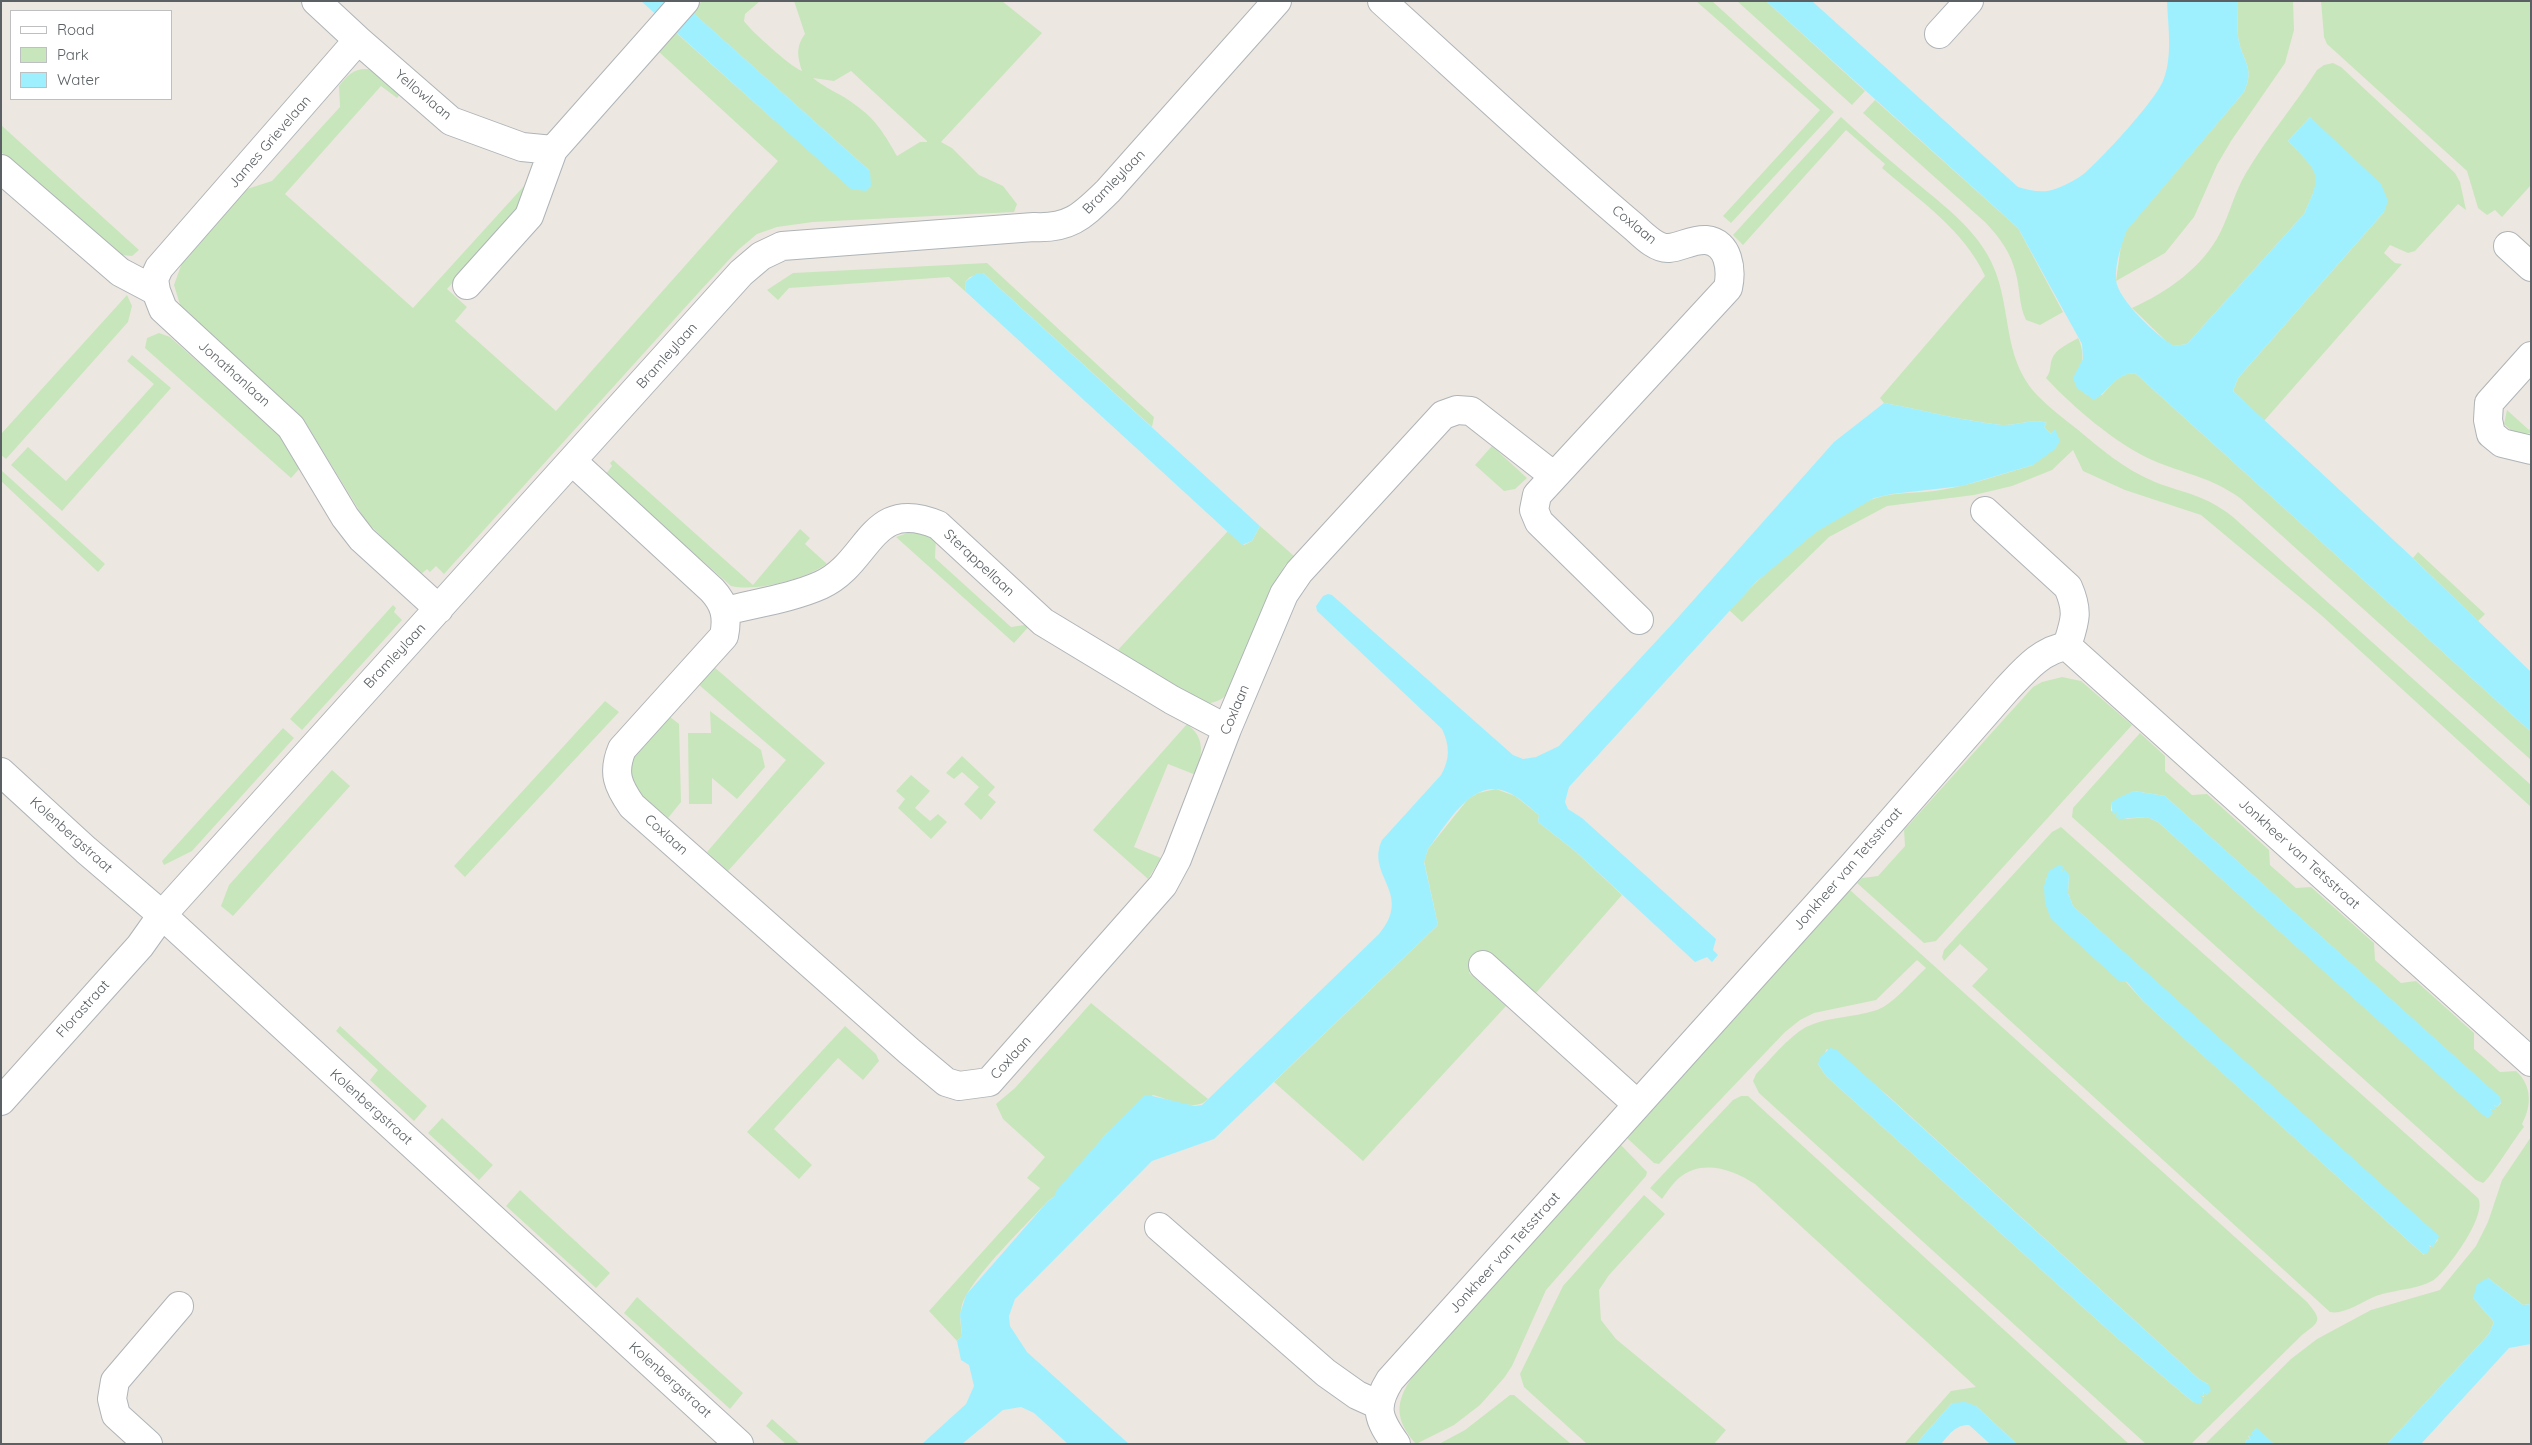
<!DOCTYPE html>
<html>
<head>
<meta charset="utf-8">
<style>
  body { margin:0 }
  #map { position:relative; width:2532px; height:1445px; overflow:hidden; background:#ede7e1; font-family:Quicksand,sans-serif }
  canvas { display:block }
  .frame { position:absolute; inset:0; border:2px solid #5a6063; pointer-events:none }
  .legend { position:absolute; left:10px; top:10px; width:162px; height:90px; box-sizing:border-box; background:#fff; border:1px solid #bdbfc1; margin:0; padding:6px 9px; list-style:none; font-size:15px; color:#5a6063 }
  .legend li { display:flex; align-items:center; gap:10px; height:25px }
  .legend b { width:25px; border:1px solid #bdbfc1 }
</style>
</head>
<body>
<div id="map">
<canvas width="2532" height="1445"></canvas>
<div class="frame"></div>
<ul class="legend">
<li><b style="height:6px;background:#fff"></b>Road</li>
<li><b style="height:14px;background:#c8e6bc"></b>Park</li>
<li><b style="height:14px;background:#9ff0ff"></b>Water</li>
</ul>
</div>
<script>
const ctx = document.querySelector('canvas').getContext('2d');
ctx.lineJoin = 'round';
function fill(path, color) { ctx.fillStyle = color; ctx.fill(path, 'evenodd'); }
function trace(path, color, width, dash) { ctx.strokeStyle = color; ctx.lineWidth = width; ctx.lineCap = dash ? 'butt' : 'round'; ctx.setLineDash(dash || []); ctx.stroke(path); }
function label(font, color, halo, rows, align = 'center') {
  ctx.font = font + ' Quicksand,sans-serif'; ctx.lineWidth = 4; ctx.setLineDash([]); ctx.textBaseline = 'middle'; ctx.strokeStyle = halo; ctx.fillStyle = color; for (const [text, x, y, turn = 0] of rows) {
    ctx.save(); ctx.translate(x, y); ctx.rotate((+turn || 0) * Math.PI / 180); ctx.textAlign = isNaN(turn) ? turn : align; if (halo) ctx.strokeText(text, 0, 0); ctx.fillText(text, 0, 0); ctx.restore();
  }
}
fill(new Path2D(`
  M702,1H760L745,14L744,21C750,30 792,68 802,71C798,58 795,47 805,34L794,1H1002L1042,33L941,142L952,148L979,175L1003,186L1017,204L1014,212L813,222L777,227L757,234L738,250L700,291L444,574L436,566L430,572L427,569L420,575L365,520L305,422L181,308L174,285L183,260L247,189L272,181L340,107L339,86C348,74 357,66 373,70L401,93L397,98L381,86L285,194L413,308L524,186L525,194L519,208L447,289L467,307L455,321L556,411L778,161L658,51L674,31L773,119L870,171L692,12ZM851,71L927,141V142H920L897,156C882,130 875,118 850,101C837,92 825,88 813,78L834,81Z
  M1696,1H1712L1834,112L1731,223L1723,216L1820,110Z
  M1737,1H1766L1865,91L1852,105Z
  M2238,1H2293L2294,30L2285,63L2231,141L2217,165L2194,217L2165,253L2116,281L2121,245L2126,230L2244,92C2256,66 2241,61 2238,36C2237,25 2238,13 2238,1Z
  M2321,1H2531V185L2502,217L2495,210L2487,215L2478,208L2467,171L2327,44L2324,37Z
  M2333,63L2341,67L2455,173L2460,182L2466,210L2458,204L2415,251L2408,253L2390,245L2384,253L2395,263L2402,264L2264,421L2233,391L2238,378L2384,212L2310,117L2288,141C2319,173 2325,171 2304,214L2187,344L2174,346L2168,343L2132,308C2166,293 2203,267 2220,233C2230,213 2235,191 2246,173C2267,137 2295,105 2317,70L2324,65Z
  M1875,100L2018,228L2063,312L2040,325L2026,320C2019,306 2020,289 2016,274C2011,253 2000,238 1986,223L1863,113Z
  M1841,117C1864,138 1888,159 1912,179C1939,202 1969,223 1987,254C2015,301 1998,355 2039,397C2051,409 2064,419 2077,429C2102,450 2124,469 2155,482C2186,494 2206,495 2233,517L2531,785V807L2321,615L2201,515L2125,490L2083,471L2073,450L2052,470L2012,486L1974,495L1887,506L1829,537L1742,622L1729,610C1767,570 1821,518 1873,499C1895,491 1919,494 1941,490C1972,485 2002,474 2033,465L2055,430L2051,434L2044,427L2047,423C2032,418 2018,426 2002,425C1963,421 1923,410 1884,403L1880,398L1985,276C1964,230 1919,200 1882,168L1885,164L1846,130L1743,245L1733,235Z
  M1,125L139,250L132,256L122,255L1,152Z
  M987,263L1154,417L1152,427L983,273L970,277L965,282L966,292L949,277L789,288L778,300L767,290L793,273Z
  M127,295L132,306L128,322L6,459L1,455V434Z
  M159,333L170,337L278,433L286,442L301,467L291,478L145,348L147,338Z
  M2078,338C2086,353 2081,371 2079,388L2087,395H2102C2112,384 2119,373 2135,373L2531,732V760L2240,498C2209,476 2184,474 2152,460C2116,444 2073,407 2046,378C2052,370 2049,367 2052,359C2055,349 2070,343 2078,338Z
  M132,355L171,388L62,511L11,465L28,447L66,481L154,384L127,361Z
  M2507,410L2529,430L2531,428V433L2515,434L2504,424Z
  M1492,446L1527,478L1515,489L1504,491L1475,465Z
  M613,460L753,585L800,529L810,538L805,544L827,564C804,579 758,592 731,586L605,475L612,466L610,463Z
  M1,470L105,564L98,572L1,481Z
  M1260,526L1294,556L1285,565L1269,594L1231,687C1226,699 1216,703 1204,704L1116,652L1228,531L1244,545L1252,541Z
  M916,530L936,536L935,558L1011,627L1031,624L1014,643L896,537Z
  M2418,552L2485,614L2478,621L2413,558Z
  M393,605L396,608L394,612L402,620L302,730L290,719Z
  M713,666L825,763L728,871L707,852L786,760L698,684Z
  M2062,677L2081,681L2132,725L1936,941L1924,943L1857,883L1862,878L1878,876L1905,846L1904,830L2033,687L2042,682Z
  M605,701L619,712L465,877L454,866Z
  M710,711L761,750L765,767L737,799L712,778V804H689L688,733H711Z
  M669,716L679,724L681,802L668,818C658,808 644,799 636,788C617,761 652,734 669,716Z
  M1187,724C1206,738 1202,755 1196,775L1168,764L1134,847L1161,858L1148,879L1093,830Z
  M283,728L294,738L192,851L164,865L162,861Z
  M2140,733L2165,756V771L2192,795L2207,794L2269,850L2270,865L2296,888L2311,887L2374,943L2375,960L2401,983L2416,981L2474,1033V1049L2500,1072L2516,1071C2532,1085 2532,1106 2522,1124L2524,1127C2516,1136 2489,1180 2483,1183L2476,1180L2072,817L2073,808ZM2134,791L2165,796L2499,1097L2501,1103L2497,1107L2493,1105L2488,1118L2158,822L2147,817L2126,819L2116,811H2111V803Z
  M962,756L995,787L988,795L996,802L981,820L964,804L979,787L962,772L954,779L946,773Z
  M332,770L350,786L233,916L221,906L229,885Z
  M911,775L930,791L915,808L930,821L938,814L947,822L931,839L898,808L905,799L896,791Z
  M1496,789L1515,796L1539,815L1538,822L1575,851L1622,895L1536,993L1488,951L1469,973L1506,1006L1363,1161L1274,1082L1438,925L1424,861L1428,849L1468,799L1478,793Z
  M2061,827L2478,1198C2488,1214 2449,1268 2435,1279C2422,1289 2392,1290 2376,1296C2363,1301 2344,1315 2330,1312L1972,986L1988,969L1960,944L1944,961L1942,957L1944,950L2052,832ZM2063,868L2061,871L2069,875L2068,893L2073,906L2438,1240L2435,1243L2431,1242V1247L2428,1245L2424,1255L2143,1001L2126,982L2045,903L2046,879Z
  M1850,890L2307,1302C2322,1320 2321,1321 2302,1335L2191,1444H2146L1759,1093L1753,1081L1756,1074C1771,1059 1787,1038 1806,1027C1829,1016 1853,1018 1877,1010C1892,1005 1913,980 1926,968L1917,960L1876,1000L1814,1013L1800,1020L1785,1032L1659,1164L1654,1163L1627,1138ZM1827,1049L1886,1094L2199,1379L2208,1384L2207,1395L2204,1391V1397L2200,1395L2193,1402L2116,1337L1826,1076L1818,1064Z
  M1091,1003L1208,1099C1195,1113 1169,1099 1153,1095L1106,1134L1054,1197L1048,1201C1027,1224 970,1279 962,1305C959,1315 961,1326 962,1336L957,1341L929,1311L1040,1188L1027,1178L1045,1157L1003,1119L996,1104L1015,1088Z
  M340,1026L427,1106L414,1121L370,1080L378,1070L336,1031Z
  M845,1026L876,1054L879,1061L863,1080L838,1058L774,1129L812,1165L799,1179L747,1132Z
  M1741,1096H1748L2129,1444H2017L1976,1406L1952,1403L1916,1444H1904L1951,1391L1976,1387L1755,1184C1734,1170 1702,1158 1679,1178C1673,1183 1667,1192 1662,1199L1650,1188L1733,1100Z
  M442,1118L493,1165L479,1180L428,1133Z
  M2531,1137V1304L2523,1305L2488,1278L2473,1298L2494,1322L2489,1334L2387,1444H2274L2256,1429L2252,1433L2254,1436H2248L2251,1440L2247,1439L2245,1444H2205L2291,1359L2317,1339L2371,1310L2440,1290L2476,1246L2488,1222L2502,1180Z
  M1621,1145L1647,1172L1646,1176L1546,1290L1512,1366L1504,1378L1480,1405L1454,1425L1416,1444C1394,1419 1395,1402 1413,1376Z
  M520,1190L610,1273L596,1288L506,1206Z
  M1644,1195L1665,1214L1609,1275L1599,1290L1601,1320L1616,1339L1726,1430L1714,1444H1587L1524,1387L1520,1374L1563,1286Z
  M637,1297L743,1393L730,1409L624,1313Z
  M1510,1395H1514L1571,1444H1439L1465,1430Z
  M772,1419L800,1444H786L766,1426Z`), '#c8e6bc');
fill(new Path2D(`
  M641,1H680L870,171L871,186L866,191L851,189Z
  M1766,1H1812L2018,187C2028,190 2042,193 2052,190C2064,186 2076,180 2086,172C2104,156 2154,102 2163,81C2173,57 2168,27 2167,1H2238C2238,13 2237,25 2238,36C2241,61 2256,66 2244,92L2127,230C2121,245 2115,264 2116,280C2118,300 2157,336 2174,346L2187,344L2304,214C2324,172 2318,173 2288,141L2310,117L2381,184L2388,201L2384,212L2238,378L2233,391L2413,558L2531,672V732L2135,373C2116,373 2109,391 2094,400L2077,388L2073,378L2083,359L2082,344L2018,228Z
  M977,273H983L1260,526L1252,541L1242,545L966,292L965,282Z
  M1884,403C1923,410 1963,421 2002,425C2018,426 2032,418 2047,423L2044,427L2051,434L2055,429L2060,441L2055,449L2033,465L1962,486L1892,494L1874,498L1816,532L1756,582L1569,787L1565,802L1568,809L1582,818L1716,939L1713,950L1718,955L1712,962L1707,957L1695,962L1575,851L1538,822L1539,815C1529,807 1519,797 1507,792C1472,776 1445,827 1428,849L1424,862L1438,925L1214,1139L1152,1161L1015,1299L1009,1316L1010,1326L1027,1352L1129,1444H1068L1034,1413L1021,1407L1003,1410L962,1444H922L966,1404L974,1386L969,1365L961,1360L957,1341L962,1336L960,1314L966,1295L1048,1201L1054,1197L1057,1190L1106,1134L1144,1096L1148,1095L1195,1106L1202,1105L1379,934C1414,893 1365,876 1382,840L1441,775C1450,759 1450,746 1442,729L1317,611L1316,606L1323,596L1328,594L1332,595L1513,755L1523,759L1536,757L1559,746L1673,623L1834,442Z
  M2134,791L2165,796L2500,1097L2501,1102L2497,1107L2494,1105L2496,1110L2490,1109L2493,1112L2488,1118L2483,1115L2158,822L2147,817L2118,819L2120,816L2116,817L2117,812L2113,815L2111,803L2118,798Z
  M2059,865L2064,867L2061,871L2065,870L2069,875L2068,893L2073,906L2439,1236L2433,1247L2428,1245L2430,1248L2427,1254H2423L2179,1034L2143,1001L2127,982L2119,981L2051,919L2045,903L2044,886L2049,871Z
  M1830,1048L1837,1050L2199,1379L2208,1384L2211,1390L2207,1395L2203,1392L2205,1396H2200L2203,1399L2200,1404L2193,1402L2116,1337L1826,1076L1818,1064L1820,1057Z
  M2488,1278L2523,1305L2531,1304V1344L2509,1348L2421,1444H2387L2489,1334L2494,1322L2473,1298L2477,1284H2481L2480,1282Z
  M1965,1402L1976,1406L2017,1444H1990L1969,1425C1955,1425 1950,1434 1941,1444H1916L1952,1403Z
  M2257,1428L2274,1444H2245L2247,1439L2251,1440L2248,1435L2254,1436L2251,1433Z`), '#9ff0ff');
const minor = new Path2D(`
  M1382,1C1466,77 1548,154 1634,227C1643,235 1656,249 1669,248C1681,247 1693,239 1706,240C1729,242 1732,270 1728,288L1537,495L1534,510L1539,522L1639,620
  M1939,34L1969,1
  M358,40L451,121L522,147L553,150
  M1,169L120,272L156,291L163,309L291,427L345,517L362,539L439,609
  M2508,246L2531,267
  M467,285L529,216L553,150L685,1
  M156,291L154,279L159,268L358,40L316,1
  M2531,356L2489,403L2488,420L2491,434L2502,443L2531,450
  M572,461L712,590C725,604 728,617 724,636L622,749C612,773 618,786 632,806L909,1051L946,1082L959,1086L989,1082L1163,885L1177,859L1227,729L1284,594L1299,572L1443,415L1457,410L1471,411L1554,476
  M1985,511L2068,587C2079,612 2075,621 2067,646
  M725,611C756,603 792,598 821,585C870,563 870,496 938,525L1043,622L1172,700L1227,729
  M1,772L86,850L162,915L739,1444
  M1483,965L1637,1104
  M1,1101L140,946L162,915L741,273L761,256L782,246L1034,227C1071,229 1083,215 1108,191L1277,1
  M1159,1227L1326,1373L1357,1395L1379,1405
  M148,1444L116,1415L112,1399L115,1381L179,1306
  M1396,1444C1378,1419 1373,1407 1390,1380L1854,864L2006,690C2024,671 2041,650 2067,646L2531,1062`);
trace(minor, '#afb4b7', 30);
trace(minor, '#fff', 28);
label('14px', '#5a6063', '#fff', [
  ["Yellowlaan",423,95,40],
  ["James Grievelaan",270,142,-49],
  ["Bramleylaan",1114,182,-46],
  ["Coxlaan",1634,225,39],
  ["Bramleylaan",667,356,-48],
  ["Jonathanlaan",234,374,42],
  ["Sterappellaan",979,563,43],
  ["Bramleylaan",395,656,-47],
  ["Coxlaan",1235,710,-67],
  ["Kolenbergstraat",71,835,42],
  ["Coxlaan",666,835,42],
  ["Jonkheer van Tetsstraat",2299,854,42],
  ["Jonkheer van Tetsstraat",1848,869,-49],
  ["Florastraat",83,1009,-48],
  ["Coxlaan",1011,1058,-48],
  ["Kolenbergstraat",371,1107,42],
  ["Jonkheer van Tetsstraat",1505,1253,-48],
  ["Kolenbergstraat",670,1380,42]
]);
</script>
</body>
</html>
